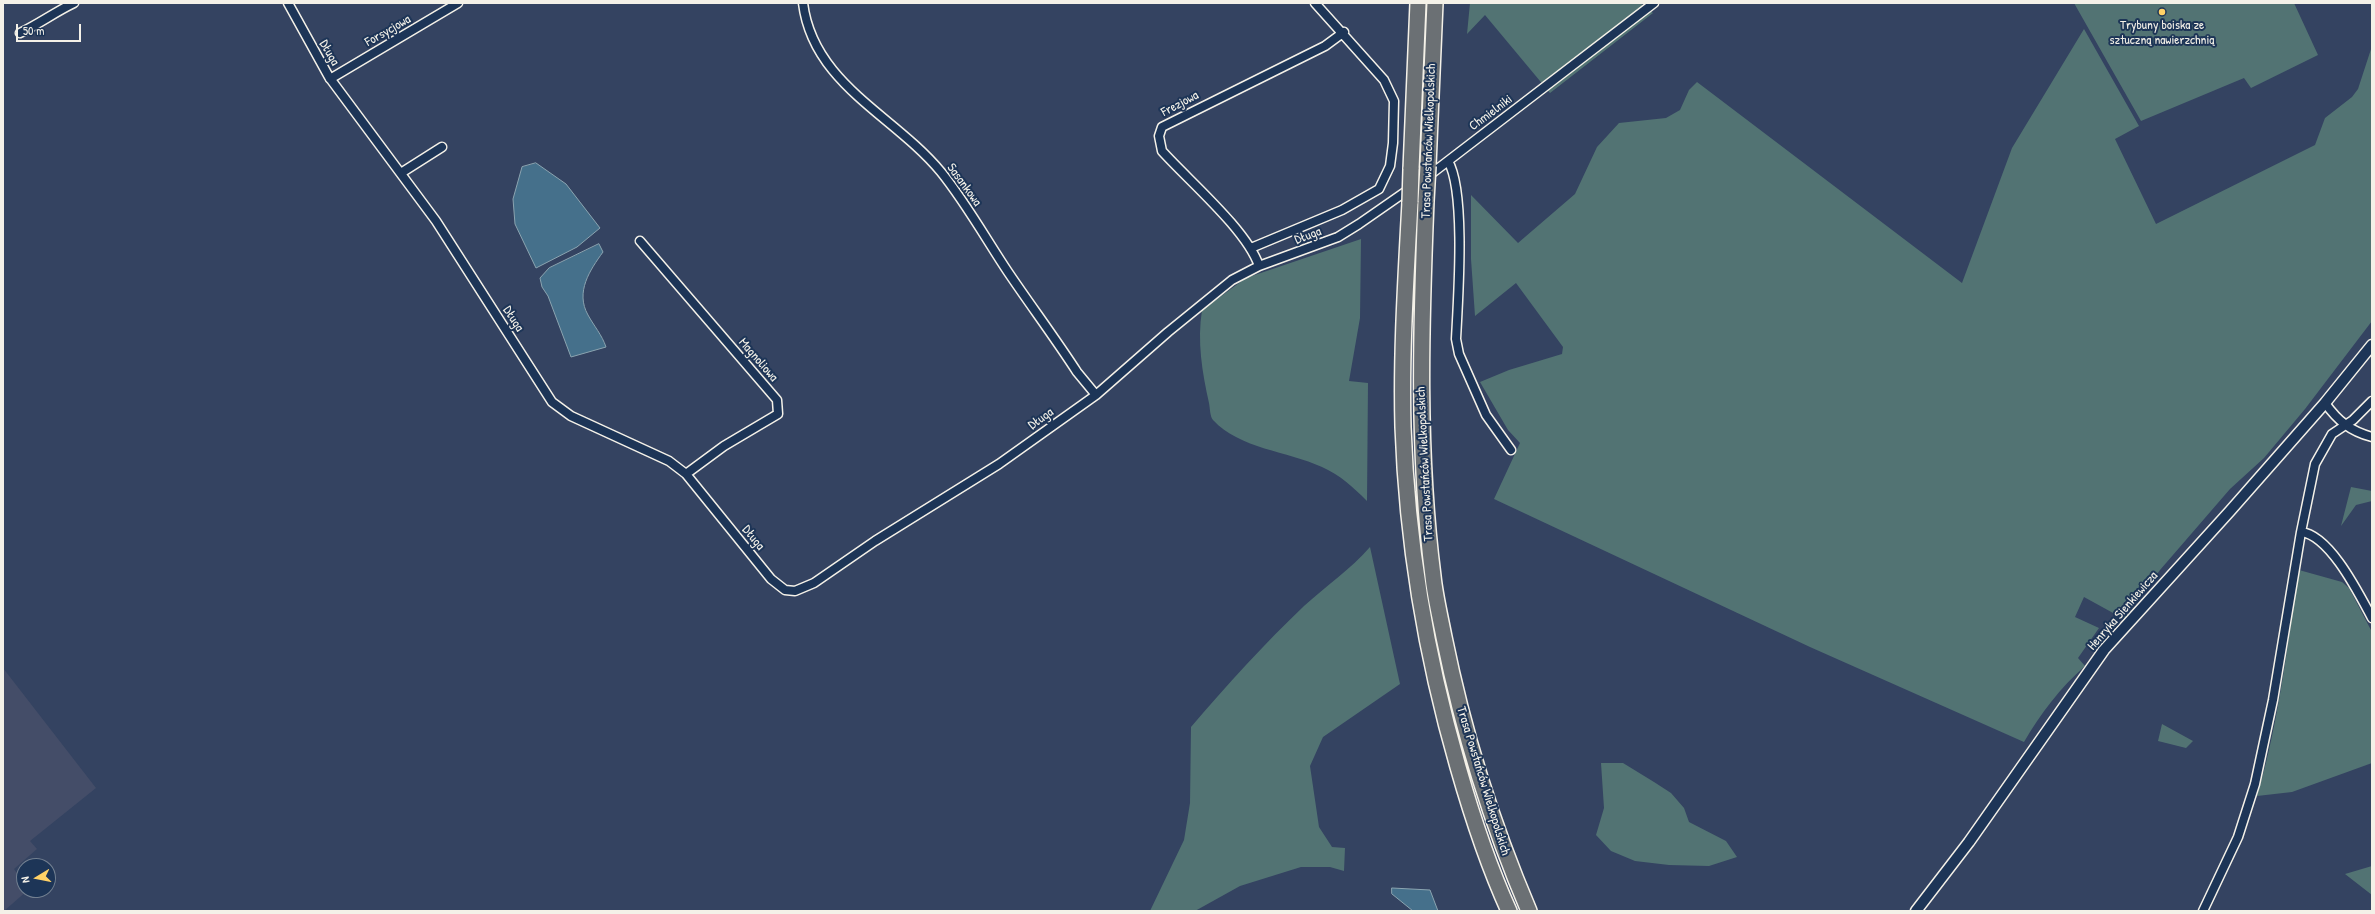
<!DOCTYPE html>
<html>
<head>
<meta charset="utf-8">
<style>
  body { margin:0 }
  #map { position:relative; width:2375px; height:914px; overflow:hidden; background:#344361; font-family:"Patrick Hand",sans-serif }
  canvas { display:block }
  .frame { position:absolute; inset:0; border:4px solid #f4f1e8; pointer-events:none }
  .north { position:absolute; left:16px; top:858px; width:40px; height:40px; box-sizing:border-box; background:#1d3557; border:1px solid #738091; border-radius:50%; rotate:260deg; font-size:11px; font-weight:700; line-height:16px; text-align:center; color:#f4f1e8 }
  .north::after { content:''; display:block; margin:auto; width:14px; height:18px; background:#ffd166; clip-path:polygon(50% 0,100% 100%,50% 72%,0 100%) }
  .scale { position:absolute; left:16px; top:24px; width:65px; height:18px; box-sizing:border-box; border:2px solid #f4f1e8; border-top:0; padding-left:5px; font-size:12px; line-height:14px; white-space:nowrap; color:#f4f1e8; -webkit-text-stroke:3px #1d3557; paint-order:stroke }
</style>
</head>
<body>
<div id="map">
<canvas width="2375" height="914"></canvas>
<div class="frame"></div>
<div class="north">N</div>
<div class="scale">50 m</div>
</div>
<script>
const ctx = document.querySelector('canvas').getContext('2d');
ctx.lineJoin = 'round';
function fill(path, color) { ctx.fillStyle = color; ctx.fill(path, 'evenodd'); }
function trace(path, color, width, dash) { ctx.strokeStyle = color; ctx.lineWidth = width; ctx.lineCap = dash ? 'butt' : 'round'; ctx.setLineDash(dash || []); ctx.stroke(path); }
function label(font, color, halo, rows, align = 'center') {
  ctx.font = font + ' "Patrick Hand",sans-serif'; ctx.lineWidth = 4; ctx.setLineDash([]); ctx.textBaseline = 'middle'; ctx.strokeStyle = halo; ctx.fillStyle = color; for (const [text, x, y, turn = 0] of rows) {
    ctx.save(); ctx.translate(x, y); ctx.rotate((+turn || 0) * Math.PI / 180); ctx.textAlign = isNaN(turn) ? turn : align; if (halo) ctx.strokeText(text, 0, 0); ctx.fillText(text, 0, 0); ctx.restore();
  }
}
fill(new Path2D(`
  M3,668L96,788L30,841L37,849L14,869L24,883V890H28L4,911Z`), '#444d68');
fill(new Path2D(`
  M1470,3H1640L1653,13L1550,93L1485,15L1467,34Z
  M2074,3H2294L2318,55L2251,88L2244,78L2141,121Z
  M2084,29L2139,126L2115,139L2156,224L2315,145L2325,118L2352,97L2358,89L2372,46V321L2305,409L2264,458L2230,489L2160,570L2124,619L2084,597L2075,617L2099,628L2078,658L2085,666C2060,688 2041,713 2024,742L1810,647L1494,499L1520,443L1508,430L1480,382L1509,370L1562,354L1563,347L1516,283L1475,316L1471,259V195L1518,243L1575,194L1597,147L1619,123L1666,118L1680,110L1689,90L1697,82L1962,283L2012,148Z
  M1361,239L1360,318L1349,381L1368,383L1367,501C1353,487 1340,475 1322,467C1287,451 1240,449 1213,420C1210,417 1210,408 1209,403C1202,372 1197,341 1202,310L1246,278Z
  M2351,487L2372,491V501L2356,505L2341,526Z
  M1370,547L1400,684L1323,737L1310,766L1319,827L1332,847L1345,848L1344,871L1330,867H1301L1240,886L1195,911H1150L1184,840L1190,803L1191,727C1227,685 1264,644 1304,606C1326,586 1351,569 1370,547Z
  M2299,570L2342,582L2349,588L2372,632V763L2292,792L2257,796C2279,723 2287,646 2299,570Z
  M2162,724L2193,741L2186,748L2158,741Z
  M1601,763H1623L1654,782L1671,793L1684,808L1689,822L1726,841L1737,857L1709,866L1669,865L1635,861L1611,851L1596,835L1604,808Z
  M2372,866V895L2345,874Z`), '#527373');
const water = new Path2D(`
  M536,163L566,184L600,228L577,247L536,268L515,224L513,199L522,167Z
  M599,244L603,252C590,270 575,292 588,315C594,326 602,335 606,347L571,357L548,296L542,287L540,278L549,268Z
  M1392,888L1430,890L1438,911H1413L1392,894Z`);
fill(water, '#45708b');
trace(water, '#8ba4b0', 1);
const minor = new Path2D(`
  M288,3L329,77L436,221L552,402L571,416L669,461L686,474L771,579L785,590L795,591L814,583L875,541L999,464L1096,395L1168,332L1232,280L1259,266L1338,237L1359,224L1431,174L1654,3
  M803,3C813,84 894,115 941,172C966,203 986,239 1008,272C1031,306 1055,338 1077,372L1096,395
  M20,33C39,24 55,12 74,3
  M330,79L458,3
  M1448,161C1466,191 1458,300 1456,339L1459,354L1486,415L1511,450
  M401,173L442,147
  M640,241L777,400L778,414L724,446L686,474
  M1251,248L1342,210L1379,189L1390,166L1393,143L1394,101L1384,80L1315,3
  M1259,266C1247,230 1189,181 1162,151L1159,136L1162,127L1325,46L1344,32
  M2325,403C2338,421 2350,431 2372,437
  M2301,532C2330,535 2359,594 2372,618
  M2203,911L2238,837L2255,784L2273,700L2301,532L2315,464L2332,434L2353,420L2372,401`);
const tertiary = new Path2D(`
  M1916,911L1969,842L2104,650L2230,511L2325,403L2372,345`);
const motorway = new Path2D(`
  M1428,166L1435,3
  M1411,169L1418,3
  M1426,201C1421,326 1417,451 1433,576C1435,596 1440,616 1444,637C1463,731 1491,822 1529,911
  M1410,202C1406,277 1401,352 1403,427C1407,543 1426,656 1458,767C1472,816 1488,865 1509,911`);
trace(minor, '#f4f1e8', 11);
trace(tertiary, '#f4f1e8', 13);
trace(motorway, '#f4f1e8', 18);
trace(minor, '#1d3557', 8);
trace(tertiary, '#1d3557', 10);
trace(motorway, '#6b7074', 15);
const motorwayBridge = new Path2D(`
  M1426,201L1428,166
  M1410,202L1411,169`);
trace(motorwayBridge, '#f4f1e8', 18, []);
trace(motorwayBridge, '#6b7074', 15);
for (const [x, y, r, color] of [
  [2162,12,4,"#ffd166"]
]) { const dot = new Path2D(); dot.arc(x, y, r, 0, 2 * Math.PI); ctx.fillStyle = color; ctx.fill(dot); trace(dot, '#1d3557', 1.5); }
label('13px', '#f4f1e8', '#1d3557', [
  ["Trybuny boiska ze",2162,26],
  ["sztuczną nawierzchnią",2162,41]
]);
label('13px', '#f4f1e8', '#1d3557', [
  ["Forsycjowa",388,31,-30],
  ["Długa",329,53,60],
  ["Frezjowa",1180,104,-28],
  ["Chmielniki",1491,113,-37],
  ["Trasa Powstańców Wielkopolskich",1429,141,-88],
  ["Sasankowa",964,185,54],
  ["Długa",1308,236,-21],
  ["Długa",513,319,57],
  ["Magnoliowa",758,360,49],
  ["Długa",1041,419,-36],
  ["Trasa Powstańców Wielkopolskich",1425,464,-93],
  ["Długa",753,538,51],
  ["Henryka Sienkiewicza",2123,611,-49],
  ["Trasa Powstańców Wielkopolskich",1483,781,73]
]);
</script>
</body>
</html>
